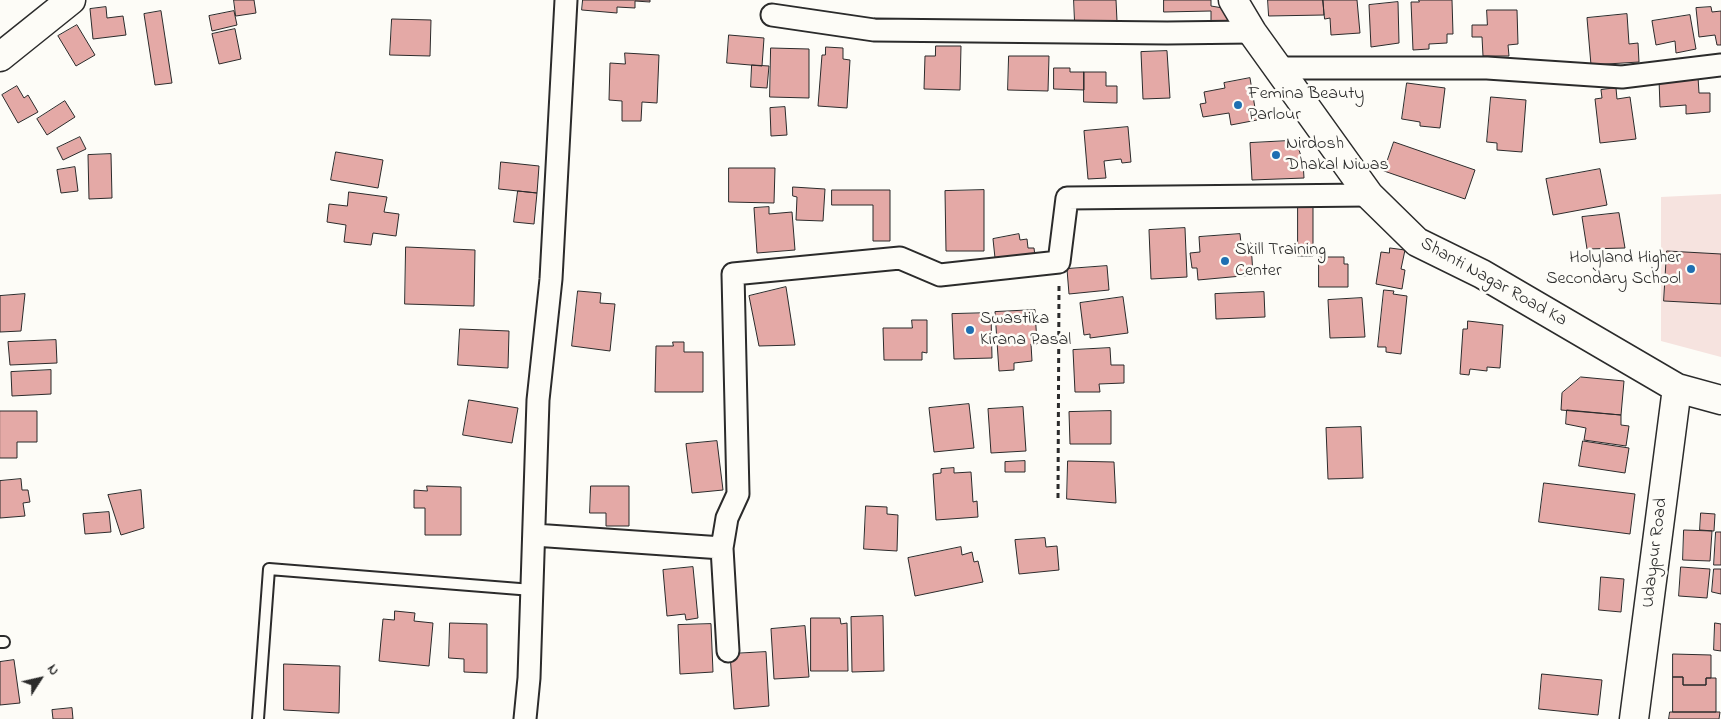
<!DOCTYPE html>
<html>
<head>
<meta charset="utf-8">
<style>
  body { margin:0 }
  #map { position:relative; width:1721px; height:719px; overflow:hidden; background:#fdfcf7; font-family:"Indie Flower",sans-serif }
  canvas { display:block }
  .north { position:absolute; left:15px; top:654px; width:50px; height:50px; -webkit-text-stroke:4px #fdfcf7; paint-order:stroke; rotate:55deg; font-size:14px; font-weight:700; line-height:20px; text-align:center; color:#2b2b2b }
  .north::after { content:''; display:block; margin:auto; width:18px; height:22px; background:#2b2b2b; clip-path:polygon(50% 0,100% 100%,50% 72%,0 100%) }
</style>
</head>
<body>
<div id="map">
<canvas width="1721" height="719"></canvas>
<div class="north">N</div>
</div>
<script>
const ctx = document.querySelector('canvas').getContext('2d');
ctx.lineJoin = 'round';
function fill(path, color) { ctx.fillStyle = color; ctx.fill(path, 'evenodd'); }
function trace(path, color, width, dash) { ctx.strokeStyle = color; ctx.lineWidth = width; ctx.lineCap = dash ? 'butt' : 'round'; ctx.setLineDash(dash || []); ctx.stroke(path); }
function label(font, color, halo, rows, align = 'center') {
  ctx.font = font + ' "Indie Flower",sans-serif'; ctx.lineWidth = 5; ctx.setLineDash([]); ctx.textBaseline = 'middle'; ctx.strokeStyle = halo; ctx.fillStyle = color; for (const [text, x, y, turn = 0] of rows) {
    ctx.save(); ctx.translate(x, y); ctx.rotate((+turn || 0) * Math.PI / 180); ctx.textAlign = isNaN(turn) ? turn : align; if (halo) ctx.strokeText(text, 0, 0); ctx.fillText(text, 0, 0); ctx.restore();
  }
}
fill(new Path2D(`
  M1721,194V357L1661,341V197Z`), '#f6e3df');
const building = new Path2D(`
  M234,0H254L256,13L236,16Z
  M583,0H650V2L635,1V8L617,7V13L582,10Z
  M1074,0H1116L1117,21L1075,23Z
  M1164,0H1211V6L1229,9L1234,26L1211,28V11L1164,12Z
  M1268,0H1323L1324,15L1269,16Z
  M1323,0H1357L1360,33L1331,35L1330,18L1325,19Z
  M1419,0H1452L1453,34H1447V43L1429,44V49L1413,50L1411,2H1419Z
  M1398,2L1399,43L1371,47L1369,5Z
  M106,7L107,18L123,16L126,35L93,39L90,9Z
  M1711,7L1712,12L1721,11V45H1717L1715,35L1699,37L1696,8Z
  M1487,10H1517L1518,44L1508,45L1509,56H1483L1482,37H1472V25H1487Z
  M161,11L172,83L155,85L144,14Z
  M234,11L237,25L212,31L209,16Z
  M1627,14L1629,44L1638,43L1639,62L1591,65L1587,18Z
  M1690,15L1696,49L1676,53L1675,41L1656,45L1652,21Z
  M392,19L431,20L430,56L390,55Z
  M77,25L95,55L76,66L58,36Z
  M235,29L241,59L219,64L212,34Z
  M729,35L764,38L762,66L727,63Z
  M936,46H961L960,90L924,89L925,56H935Z
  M826,47L843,48V59L850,60L847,108L818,106L822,55H825Z
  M771,48L809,49V98L770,97Z
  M1167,51L1170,98L1143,99L1141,52Z
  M625,53L659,55L657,103L642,102L641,121H622V101L609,100L610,63L625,64Z
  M1009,56H1049L1048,91L1008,90Z
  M752,65L769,66L767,88L751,87Z
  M1054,68H1070V72H1084V90L1054,89Z
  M1084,72H1106V86H1117V103L1084,102Z
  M1698,77L1699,93H1710V112L1686,114V105L1660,107L1659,79Z
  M1250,78L1257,120L1231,125L1229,113L1203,117L1200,104L1206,103L1204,92L1225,88L1224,83Z
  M1407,83L1445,88L1440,128L1420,126V122L1402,119Z
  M17,86L24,98L28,95L38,112L18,123L2,95Z
  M1616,88L1617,99L1630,97L1636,139L1600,143L1595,99L1602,98L1601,90Z
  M1491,97L1526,100L1522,152L1497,150V143L1487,142Z
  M65,101L75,117L47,135L37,119Z
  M785,107L787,135L771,136L770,108Z
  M1128,127L1131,162L1122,163L1121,159L1104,161L1106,178L1088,179L1084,131Z
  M80,137L86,149L63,160L57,148Z
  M1288,141V147H1298L1303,162L1304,178L1252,180L1250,143Z
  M1394,142L1475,170L1465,199L1384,171Z
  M336,152L383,160L378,188L331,180Z
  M111,154L112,198L89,199L88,155Z
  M501,162L539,166L537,193L499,189Z
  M75,167L78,191L61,193L57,170Z
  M729,168H775L774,203L729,202Z
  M1600,169L1607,205L1553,215L1546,179Z
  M793,187L825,189L823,221L796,220L797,197L793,196Z
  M832,190H890V241H873V205H832Z
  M984,190V251H946L945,191Z
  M518,191L537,193L534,224L514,222Z
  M349,192L387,197L384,212L399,214L396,236L373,233L371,245L344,242L346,225L327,222L329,204L347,206Z
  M769,207V214L792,212L795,250L757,253L754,208Z
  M1298,207H1313V256H1298Z
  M1619,213L1625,248L1587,249L1582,217Z
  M1185,228L1187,277L1151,279L1149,230Z
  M1019,234L1020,240L1027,239L1028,248H1034L1036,264L1007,267L1006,257L995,258L993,239Z
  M1240,234L1241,243H1251L1253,275L1198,280L1197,268H1192L1190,253L1200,252L1199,237Z
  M406,247L475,250L474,306L405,304Z
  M1390,248L1405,250L1401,269L1405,270L1402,289L1376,284L1381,252L1389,253Z
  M1667,251L1721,254V304L1664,301Z
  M1319,257H1344V264H1348V287H1319Z
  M1107,266L1109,290L1069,294L1067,269Z
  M786,287L795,345L759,346L749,296Z
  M1384,290L1394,291L1393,294L1407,296L1401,354L1386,352V347H1378Z
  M578,291L601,293L600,303L615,304L610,351L572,346Z
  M1264,292L1265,317L1216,319L1215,294Z
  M25,294L21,331L0,332V296Z
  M1123,297L1128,333L1090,338V334L1084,335L1080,303Z
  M1362,298L1365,337L1330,338L1328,300Z
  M1035,310L1037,344H1031L1032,361L1014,363V370L999,371L995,312Z
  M991,313L992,358L954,359L952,314Z
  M912,320H927V353L922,352V360H884L883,328H912Z
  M1468,321L1503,325L1500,368L1487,367V371L1470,369L1469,375L1460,374L1463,329H1467Z
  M460,329L509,331L508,368L458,365Z
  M56,340L57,363L10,365L8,342Z
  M673,342H684V352H703V392H655L656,346H673Z
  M1110,348L1111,365H1124V383L1099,384L1100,392H1075L1073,350Z
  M51,370V394L12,396L11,372Z
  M1581,377L1624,381L1621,415L1561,410L1562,393Z
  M469,400L518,408L512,443L463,435Z
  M969,404L974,448L934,452L929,408Z
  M1023,407L1026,451L991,453L988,409Z
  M1567,410L1621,415V425L1629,426L1626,446L1584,440L1586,428L1566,424Z
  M0,411H37V442H17V458H0Z
  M1111,411V444H1070L1069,412Z
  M1361,427L1363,478L1328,479L1326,428Z
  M717,441L723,490L692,493L686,444Z
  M1583,441L1629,448L1625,473L1579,466Z
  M1025,461V472H1005V462Z
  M1068,461L1114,462L1116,503L1067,499Z
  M954,468V473L971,472L973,502L977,501L978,517L936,520L933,474L941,473V469Z
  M21,479L22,490H28L30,502L23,503L25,516L0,518V481Z
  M1544,483L1635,494L1630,534L1539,522Z
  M427,486L461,487V535H425V508H414V490L427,491Z
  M591,486H629V526H606V513H590Z
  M141,490L144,528L121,535L108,495Z
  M866,506L887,507V514L898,515L897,551L864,549Z
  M109,512L111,532L85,534L83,514Z
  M1701,513L1715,514L1714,531L1700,530Z
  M1684,530L1712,531L1710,561L1683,560Z
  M1716,532H1721V565H1714Z
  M1045,538L1046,547L1057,546L1059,570L1019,574L1015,540Z
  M961,547L962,555L972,552L974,562L978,561L983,582L915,596L908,558Z
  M693,567L698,618L686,620L685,614L667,616L663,570Z
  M1681,567L1710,569L1707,598L1679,596Z
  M1714,569H1721V594L1712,592Z
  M1601,577L1624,579L1621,612L1599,610Z
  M395,611L415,613L414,621L433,623L429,666L379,661L383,619L394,620Z
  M883,616L884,671L852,672L851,617Z
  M811,618H840L841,624L847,623L848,671H811Z
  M450,623L487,624V673L464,672V659L449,658Z
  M1715,623L1721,624V651L1714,650Z
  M711,624L713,672L680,674L678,625Z
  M805,626L809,677L774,679L771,629Z
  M766,652L769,706L734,709L730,654Z
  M1673,654L1711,655V678H1706V685H1683V677H1673Z
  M14,660L20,703L0,705V662Z
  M284,664L340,666L339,713L284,710Z
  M1542,674L1602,680L1598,715L1539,709Z
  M1673,677H1683V685H1706V678H1716V712H1673Z
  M72,708L73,719H53L52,710Z
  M1670,712H1720L1719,719H1669Z`);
fill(building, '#e4a9a6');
trace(building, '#2b2b2b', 1);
const lane = new Path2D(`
  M0,642H4
  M258,719L269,569L532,590`);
const street = new Path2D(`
  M772,15L874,30L1167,33L1252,32
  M1278,68H1487L1622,77L1721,65
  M534,535L722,548L727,518L738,494L733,274L900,258L940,275L1059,262L1067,198L1369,195
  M722,548L728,651
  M525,719L529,678L538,400L551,279L566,0`);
const secondary = new Path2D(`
  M1233,0L1252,32L1369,195L1417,242L1482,274L1677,388L1721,400
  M0,57L71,0
  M1634,719L1677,388`);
trace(lane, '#2b2b2b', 14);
trace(street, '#2b2b2b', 25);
trace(secondary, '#2b2b2b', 31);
trace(new Path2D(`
  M1058,498L1059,286`), '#2b2b2b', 3, [5, 4]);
trace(lane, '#fdfcf7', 10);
trace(street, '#fdfcf7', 21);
trace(secondary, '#fdfcf7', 28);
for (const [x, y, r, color] of [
  [1238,105,5,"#1f6fb2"],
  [1276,155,5,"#1f6fb2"],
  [1225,261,5,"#1f6fb2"],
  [1691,269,5,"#1f6fb2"],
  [970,330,5,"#1f6fb2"]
]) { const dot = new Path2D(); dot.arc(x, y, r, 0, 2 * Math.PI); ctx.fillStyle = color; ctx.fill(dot); trace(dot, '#fdfcf7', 2); }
label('18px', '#2b2b2b', '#fdfcf7', [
  ["Femina Beauty",1248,95],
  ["Parlour",1248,116],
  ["Nirdosh",1286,145],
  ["Dhakal Niwas",1286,166],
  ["Skill Training",1235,251],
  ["Center",1235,272],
  ["Holyland Higher",1681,259,"right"],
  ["Secondary School",1681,280,"right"],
  ["Swastika",980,320],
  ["Kirana Pasal",980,341]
], 'left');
label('18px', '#2b2b2b', '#fdfcf7', [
  ["Shanti Nagar Road Ka",1493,283,29],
  ["Udaypur Road",1656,553,-83]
]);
</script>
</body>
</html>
